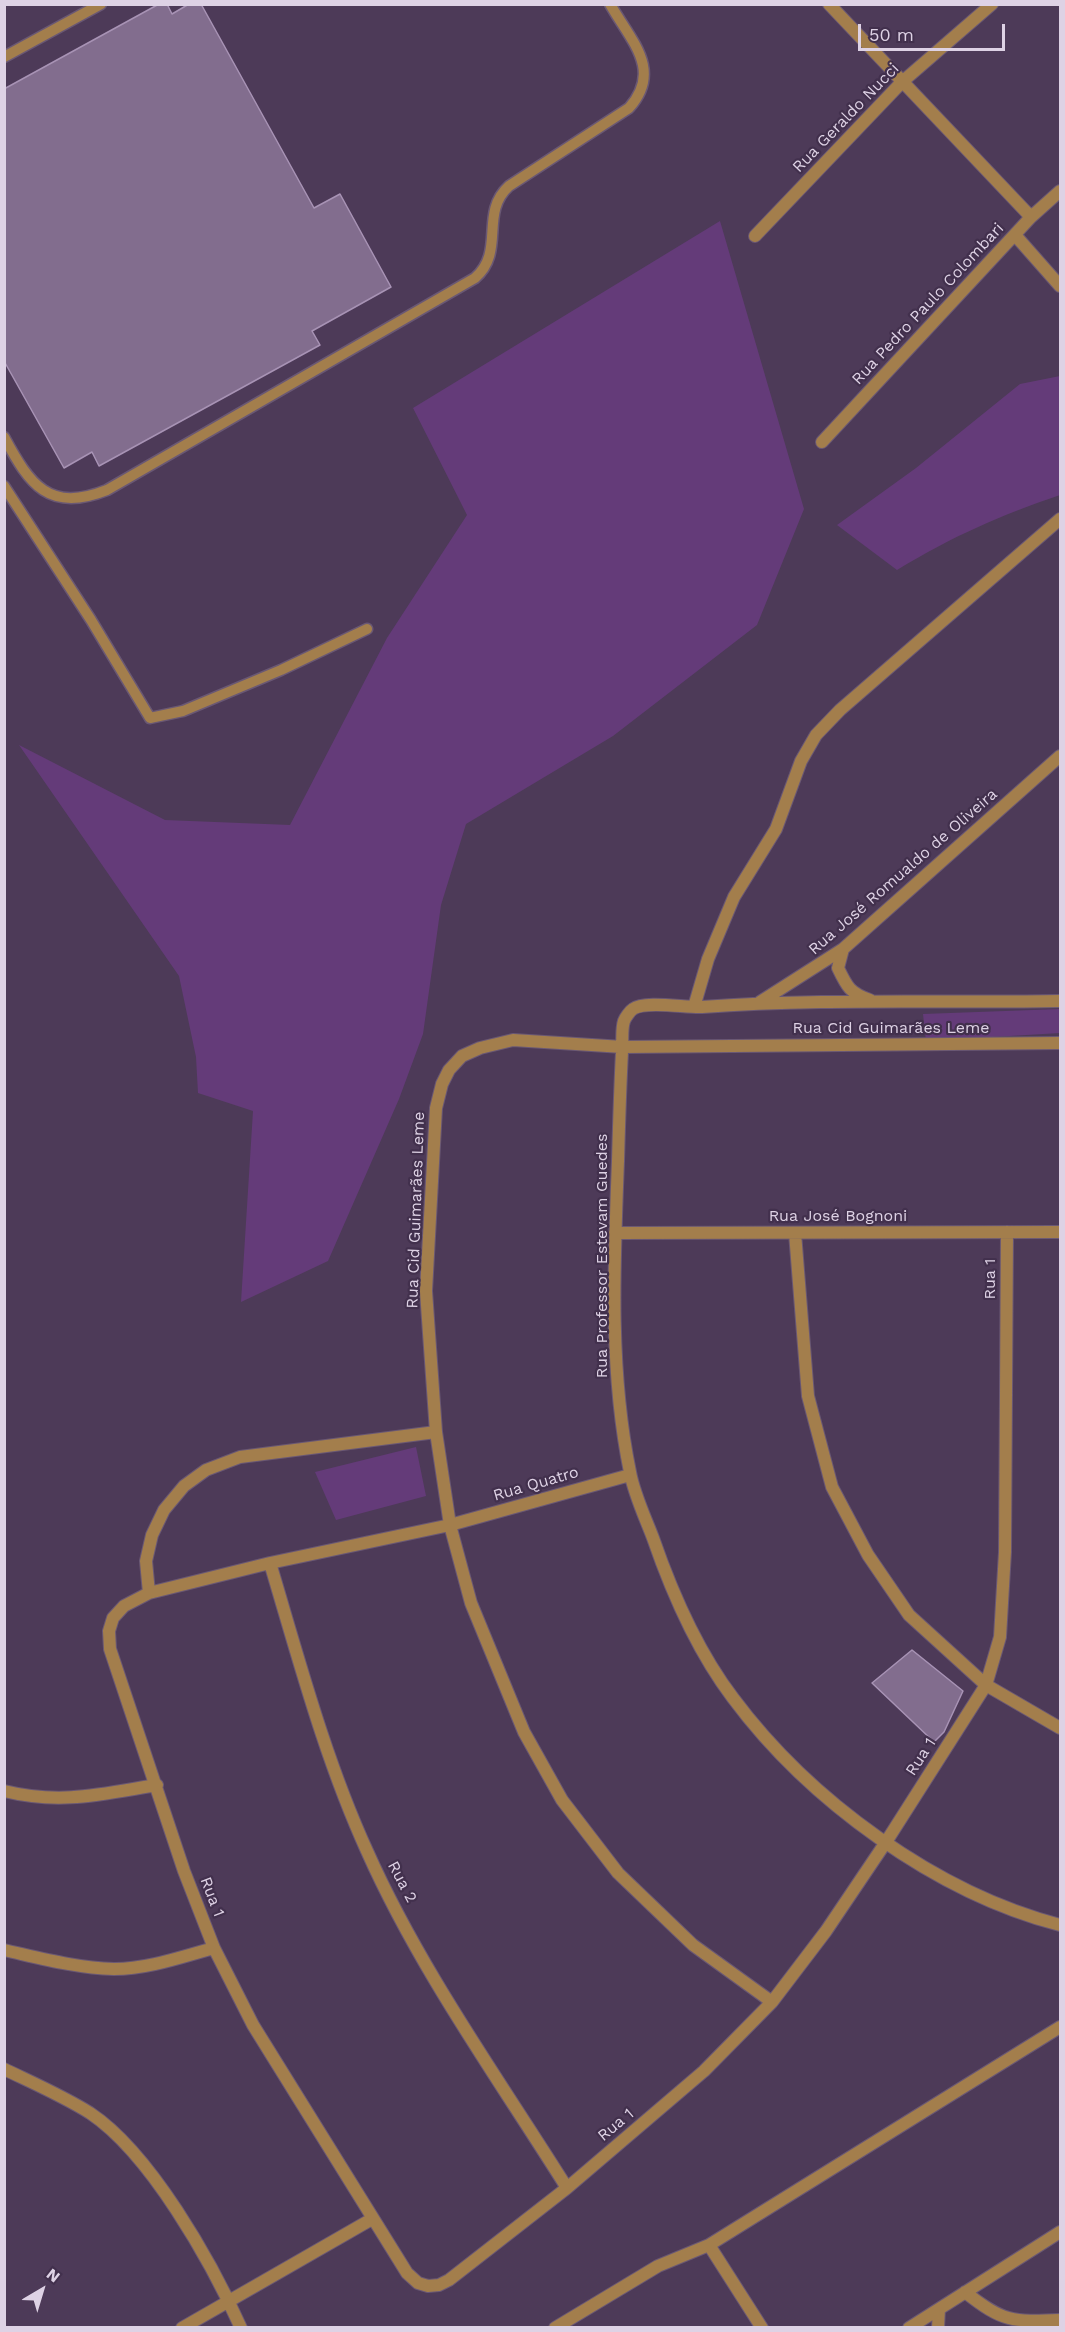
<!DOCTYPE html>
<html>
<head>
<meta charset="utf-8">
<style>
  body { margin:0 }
  #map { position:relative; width:1065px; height:2332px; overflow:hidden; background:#4d3a58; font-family:"Work Sans",sans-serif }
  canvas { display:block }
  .frame { position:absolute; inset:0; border:6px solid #ded2e5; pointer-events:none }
  .north { position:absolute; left:12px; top:2260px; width:60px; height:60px; -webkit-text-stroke:4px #42304d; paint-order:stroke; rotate:38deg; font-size:16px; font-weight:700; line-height:24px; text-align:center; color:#ded2e5 }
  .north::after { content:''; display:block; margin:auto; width:21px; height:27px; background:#ded2e5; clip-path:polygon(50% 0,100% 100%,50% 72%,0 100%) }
  .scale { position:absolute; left:858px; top:24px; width:147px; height:27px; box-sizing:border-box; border:3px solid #ded2e5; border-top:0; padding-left:8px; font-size:18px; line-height:21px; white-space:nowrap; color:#ded2e5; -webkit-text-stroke:4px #42304d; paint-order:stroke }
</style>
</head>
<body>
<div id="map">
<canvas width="1065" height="2332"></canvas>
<div class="frame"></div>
<div class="north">N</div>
<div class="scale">50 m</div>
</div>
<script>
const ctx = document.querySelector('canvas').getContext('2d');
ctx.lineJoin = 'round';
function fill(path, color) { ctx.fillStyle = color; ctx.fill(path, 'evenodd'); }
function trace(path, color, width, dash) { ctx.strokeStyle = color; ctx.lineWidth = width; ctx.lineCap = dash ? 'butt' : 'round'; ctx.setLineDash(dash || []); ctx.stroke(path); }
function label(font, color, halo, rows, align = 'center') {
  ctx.font = font + ' "Work Sans",sans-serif'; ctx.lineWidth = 4.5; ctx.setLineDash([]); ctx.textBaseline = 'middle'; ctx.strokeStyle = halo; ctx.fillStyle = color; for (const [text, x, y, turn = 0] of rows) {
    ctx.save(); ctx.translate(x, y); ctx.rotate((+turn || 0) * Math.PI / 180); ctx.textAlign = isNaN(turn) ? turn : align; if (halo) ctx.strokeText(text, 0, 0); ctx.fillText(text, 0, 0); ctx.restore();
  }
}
fill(new Path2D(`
  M720,221L804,509L757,625L613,736L466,824L441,905L423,1034L399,1099L328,1261L241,1302L253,1111L198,1093L196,1057L179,976L19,745L165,820L290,825L387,638L467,515L413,408Z
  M1060,376V495C999,516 953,536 897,570L837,525L916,468L1020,384Z
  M1060,1009V1033L926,1041L923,1014Z
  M416,1447L426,1496L336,1520L315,1472Z`), '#643b79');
const building = new Path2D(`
  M159,4H167L172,14L189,4H201L314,208L340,194L391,287L312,331L320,345L99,466L92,452L64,468L4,361V89Z
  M912,1650L963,1691L944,1732L934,1742L872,1683Z`);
fill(building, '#826d8e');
trace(building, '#a893b5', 1.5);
const service = new Path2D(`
  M4,57L101,4
  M4,437C30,485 49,513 107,490L475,278C506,251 479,213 509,186L629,108C663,70 631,41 610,4
  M4,486L91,620L150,718L183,711L281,670L367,629`);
const minor = new Path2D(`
  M829,4L1031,217
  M1015,235L1060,286
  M755,236L902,82L992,4
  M822,442L1031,217L1060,191
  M843,949L838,968C847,987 850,993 870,1000
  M1060,1001C941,1003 821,998 702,1007C686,1008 645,1000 633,1009C630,1011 625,1018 624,1021C621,1030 623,1043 622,1052C620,1089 619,1125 618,1161C614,1264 609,1371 630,1472C634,1494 645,1517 653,1538C672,1593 698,1652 733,1698C809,1800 936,1893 1060,1925
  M760,1002L843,949L1060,756
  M694,1007L708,959L734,897L776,829L801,761L816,735L840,710L1060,519
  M615,1233L1060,1232
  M795,1233L808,1396L832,1487L868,1555L909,1615L986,1685L1060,1728
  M630,1475L450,1525L270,1563L149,1593L124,1606L113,1618L109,1631L110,1649L184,1871L214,1948L253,2025L407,2273L418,2283L428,2286L439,2285L449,2280L567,2188L704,2071L772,2002L826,1931L886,1842L986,1685L1000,1637L1005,1552L1007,1232
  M270,1563C299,1660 325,1759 367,1851C420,1970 498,2078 567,2188
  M149,1593L146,1561L152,1535L164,1510L184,1486L206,1470L240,1457L436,1432
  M4,1791C61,1805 102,1794 157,1785
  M4,1950C40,1958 77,1968 114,1969C148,1969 181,1957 214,1948
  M772,2002L693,1945L618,1873L562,1800L524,1732L471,1603L450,1525L436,1432L426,1291L436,1108L442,1084L449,1070L462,1056L480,1048L513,1040L623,1047L1060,1043
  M4,2069C33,2083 63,2096 90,2113C150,2153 211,2261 241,2328
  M709,2245L1060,2027
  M965,2292C1003,2322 1012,2322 1060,2320
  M182,2328L372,2219
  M555,2328L658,2266L709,2245L762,2328
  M909,2328L1060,2232
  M938,2328L939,2309`);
trace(service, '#6a5874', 13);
trace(minor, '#6a5874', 14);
trace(service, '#a37e4c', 10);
trace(minor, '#a37e4c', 12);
label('16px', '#ded2e5', '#42304d', [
  ["Rua Geraldo Nucci",846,118,-46],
  ["Rua Pedro Paulo Colombari",928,304,-47],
  ["Rua José Romualdo de Oliveira",903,872,-41],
  ["Rua Cid Guimarães Leme",891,1028],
  ["Rua Cid Guimarães Leme",416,1210,-88],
  ["Rua José Bognoni",838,1216],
  ["Rua Professor Estevam Guedes",602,1256,-90],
  ["Rua 1",990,1279,-90],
  ["Rua Quatro",536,1484,-16],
  ["Rua 1",921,1757,-57],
  ["Rua 2",402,1882,62],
  ["Rua 1",212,1897,69],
  ["Rua 1",616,2125,-40]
]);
</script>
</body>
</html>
